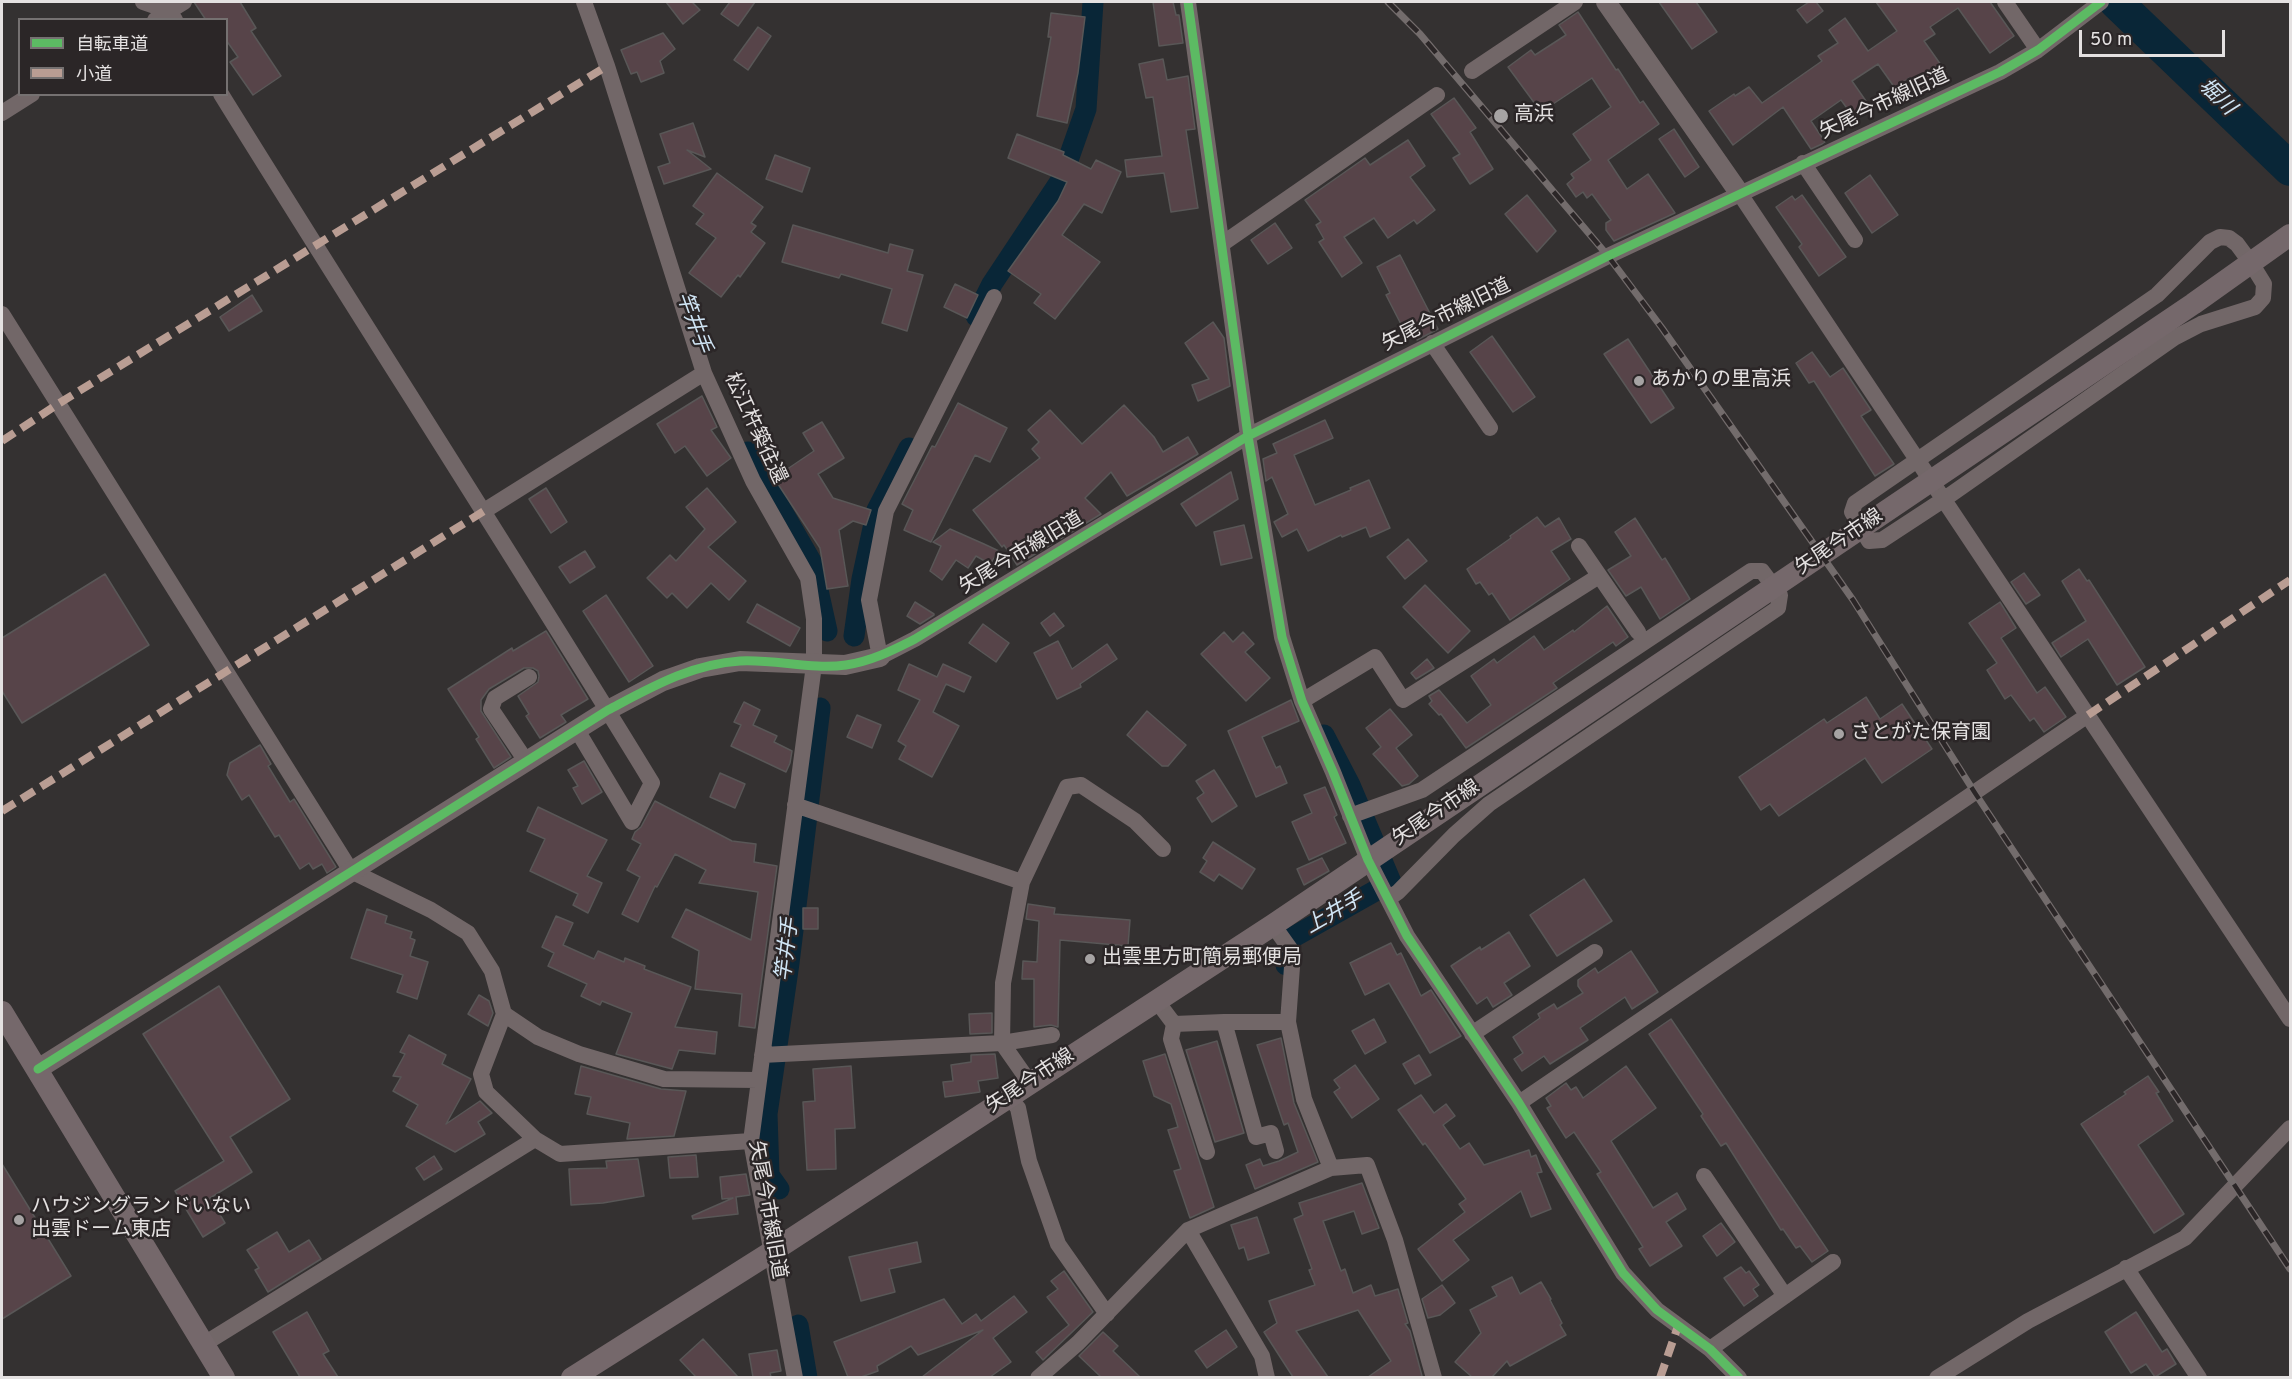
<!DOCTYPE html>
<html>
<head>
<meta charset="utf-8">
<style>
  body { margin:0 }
  #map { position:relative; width:2292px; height:1379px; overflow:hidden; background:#343131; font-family:Overpass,"Noto Sans JP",sans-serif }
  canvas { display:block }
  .frame { position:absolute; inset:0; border:3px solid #e4e1e1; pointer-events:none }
  .legend { position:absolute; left:18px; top:18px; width:210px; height:78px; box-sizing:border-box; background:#2b2627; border:2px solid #757171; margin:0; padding:8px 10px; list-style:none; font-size:18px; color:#e4e1e1 }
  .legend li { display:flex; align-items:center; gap:12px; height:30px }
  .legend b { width:30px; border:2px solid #757171 }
  .scale { position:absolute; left:2079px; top:30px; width:146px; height:27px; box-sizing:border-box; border:3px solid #e4e1e1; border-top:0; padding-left:8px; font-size:18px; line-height:21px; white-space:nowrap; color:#e4e1e1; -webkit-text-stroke:4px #2b2627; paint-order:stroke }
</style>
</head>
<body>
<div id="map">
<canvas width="2292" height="1379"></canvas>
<div class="frame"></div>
<ul class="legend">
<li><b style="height:8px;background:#5cba63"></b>自転車道</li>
<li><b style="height:8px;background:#b99d93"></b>小道</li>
</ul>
<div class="scale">50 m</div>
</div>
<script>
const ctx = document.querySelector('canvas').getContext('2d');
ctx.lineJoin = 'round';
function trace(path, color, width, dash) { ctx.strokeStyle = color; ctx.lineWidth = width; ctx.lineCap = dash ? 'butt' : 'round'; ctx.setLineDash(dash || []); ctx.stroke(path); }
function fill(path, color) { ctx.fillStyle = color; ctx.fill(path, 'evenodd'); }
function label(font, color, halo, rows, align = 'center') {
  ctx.font = font + ' Overpass,"Noto Sans JP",sans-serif'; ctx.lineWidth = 5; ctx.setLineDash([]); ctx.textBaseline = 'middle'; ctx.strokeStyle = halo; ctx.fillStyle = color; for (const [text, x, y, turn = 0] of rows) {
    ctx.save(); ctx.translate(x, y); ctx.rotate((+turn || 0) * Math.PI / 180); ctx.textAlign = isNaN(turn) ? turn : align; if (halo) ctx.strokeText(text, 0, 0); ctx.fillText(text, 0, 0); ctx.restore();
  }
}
trace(new Path2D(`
  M976,316L992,284L1061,180L1086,109L1093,2
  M748,452L812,563L827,631
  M854,636L862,579L877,510L909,448
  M1286,965L1288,940L1391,882L1350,785L1324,735
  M779,1189L769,1175L767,1114L789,963L820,708
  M798,1325L807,1378`), '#092637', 21);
trace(new Path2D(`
  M2116,2L2290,169`), '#092637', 34);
const building = new Path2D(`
  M194,2H240L256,28L251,31L281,76L253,95L230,62L238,57L226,40V20H206Z
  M666,2H692L700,10L683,24Z
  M730,2H755L738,26L721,14Z
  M1153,2H1173L1176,15H1179L1183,43L1159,46Z
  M1659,2H1696L1717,32L1692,49Z
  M1809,2H1816L1823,11L1807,23L1797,10Z
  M1876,2H1990L2014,36L1990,53L1958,8L1930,27L1935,34L1924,41L1946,72L1918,91L1909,78L1895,88L1878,64L1852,81L1868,104L1852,115L1841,100L1811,121L1825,142L1822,144L1811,149L1783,107L1733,145L1709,111L1734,94L1735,96L1749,87L1762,103L1822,61L1818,56L1838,43L1829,30L1845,18L1868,51L1897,31Z
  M1578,12L1616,70L1618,69L1640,103L1643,101L1659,124L1608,160L1627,189L1648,174L1675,213L1614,241L1606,230V223L1611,220L1592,194L1587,198L1583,192L1576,197L1567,184L1574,178L1571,174L1591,160L1573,134L1611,107L1592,78L1541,112L1508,67L1531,50L1535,55L1566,35L1559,25Z
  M1051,13L1085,17L1078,73L1067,123L1037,116L1051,37H1048Z
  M758,27L771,36L748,70L734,60Z
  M663,33L675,49L660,61L664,73L641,82L637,72L631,74L621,50Z
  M1163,59L1167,80L1188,76L1195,129L1186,130L1198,208L1171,212L1164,173L1127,177L1125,160L1162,156L1153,97L1146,98L1139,64Z
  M1454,98L1476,128L1470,132L1493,169L1470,184L1453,158L1460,154L1431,114Z
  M693,123L705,157L687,150L711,169L664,184L658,167L670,163L660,134Z
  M1674,129L1699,167L1685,177L1659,139Z
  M1017,134L1064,152L1063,155L1091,169L1096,160L1121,172L1102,213L1084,204L1062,235L1100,262L1055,319L1034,303L1041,294L1008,271L1058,201L1067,182L1008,158Z
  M1408,140L1425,166L1410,177L1435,210L1417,224L1414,220L1388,238L1374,218L1344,237L1362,263L1342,277L1319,242L1324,239L1316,225L1321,222L1305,200L1365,158L1370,165Z
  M775,155L810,168L802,192L766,179Z
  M717,173L763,207L751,223L756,226L751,232L765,243L740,277L738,275L721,297L689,273L716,238L696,224L704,214L693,206Z
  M1870,175L1898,215L1872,233L1845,193Z
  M1527,195L1556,231L1537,252L1505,214Z
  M1802,195L1846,257L1819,276L1799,247L1802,244L1776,207L1792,196L1795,200Z
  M1275,223L1292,248L1268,264L1251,240Z
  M793,225L888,253L890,244L913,250L907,271L923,275L907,331L882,323L892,289L841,274L839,278L782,262Z
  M1400,255L1438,329L1417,340L1412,331L1406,334L1386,295L1390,293L1377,267Z
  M955,284L978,295L967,318L944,307Z
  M252,295L262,311L229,331L220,317Z
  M1213,322L1224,338L1230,386L1198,401L1192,385L1209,379L1185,343Z
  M1492,336L1535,397L1513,412L1470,352Z
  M1628,339L1674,408L1651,423L1604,354Z
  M1812,352L1830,377L1843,368L1871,410L1861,416L1894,464L1875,476L1814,381L1809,383L1796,363Z
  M702,396L717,427L711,430L731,458L707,476L685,446L675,453L657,424Z
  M958,403L1007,428L990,462L975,455L931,542L904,530L913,510L902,504L932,446L935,447Z
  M1124,405L1154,437L1163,452L1188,437L1198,454L1127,496L1111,472L1085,498L1101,514L1017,565L1004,545L1002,547L973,510L1040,458L1032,449L1039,442L1028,430L1050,410L1082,444Z
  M1325,420L1333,438L1294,455L1315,505L1351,490L1350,488L1369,480L1390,528L1370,537L1366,527L1342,537L1341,535L1308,551L1297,529L1282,537L1274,522L1288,514L1272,477L1266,481L1263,459L1277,453L1273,444Z
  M822,422L844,458L818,474L833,498L871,510L866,525L853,521L839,530L848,586L827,589L820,548L774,478L814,451L803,433Z
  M1231,472L1238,499L1196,526L1181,504Z
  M546,488L567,522L551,533L529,499Z
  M707,488L736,522L708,547L746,581L729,600L711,583L687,608L672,593L667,598L647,578L670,555L676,561L705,529L686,507Z
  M1537,517L1545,527L1559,518L1571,539L1551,551L1570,579L1510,620L1492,593L1489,595L1480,582L1476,584L1467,569L1511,538L1510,536Z
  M1635,518L1662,560L1665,558L1690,599L1660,619L1641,587L1626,596L1608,570L1631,556L1615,532Z
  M1244,525L1252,558L1221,565L1214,532Z
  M950,529L984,544L999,551L990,564L976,556L968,568L956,560L942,580L930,571L941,546L933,542Z
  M1408,539L1427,561L1405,579L1387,557Z
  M585,551L595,567L570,583L559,567Z
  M2079,569L2087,581L2089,580L2145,667L2117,685L2088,639L2061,657L2052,643L2086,621L2062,581Z
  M2024,573L2040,595L2026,604L2011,582Z
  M105,574L149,645L22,723L2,691V638Z
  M1425,585L1470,631L1448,653L1403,607Z
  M606,595L653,666L629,682L583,611Z
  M915,602L934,614V615L920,624L907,616Z
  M2000,602L2016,628L2001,638L2037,693L2045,687L2066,717L2044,732L2034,718L2030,721L2011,695L2005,699L1987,670L1997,663L1969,623Z
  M757,604L800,628L790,646L747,622Z
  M1607,606L1628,637L1616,646L1613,642L1553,683L1557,688L1466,748L1441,714L1439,715L1429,704L1432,701L1429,696L1439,690L1467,723L1491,705L1471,676L1494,659L1497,663L1534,636L1544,650L1573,630L1574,632Z
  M1054,613L1064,626L1050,636L1041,623Z
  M983,624L1009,643L996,662L969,643Z
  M546,631L588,699L561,715L566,722L540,738L526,716L529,714L518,696L538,682L539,676L538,671L533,668H524L489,689L481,700V711L511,757L494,768L476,739L479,737L448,689L512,648L513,651Z
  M1224,632L1233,642L1243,632L1254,644L1245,652L1270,678L1246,701L1201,654Z
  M1058,641L1072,669L1107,644L1117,659L1080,684L1081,687L1057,699L1034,653Z
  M1427,659L1434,668L1416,679L1411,673Z
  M909,664L937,677L943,664L971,677L964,692L946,684L933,712L959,726L932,777L899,759L906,746L898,741L920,700L898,690Z
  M1866,697L1880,719L1902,704L1932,749L1882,783L1865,758L1779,816L1770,804L1761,810L1739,777L1824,719L1827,723Z
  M1291,700L1299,721L1262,737L1276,768L1280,766L1287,783L1256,797L1228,731Z
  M744,702L760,710L753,725L777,736L774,742L792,751L790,763L786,772L731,746L741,725L734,722Z
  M1390,709L1412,735L1396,748L1418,776L1409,784L1402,786L1373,754L1381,747L1366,728Z
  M1147,711L1186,745L1168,766H1162L1127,735Z
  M857,715L881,725L872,748L847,737Z
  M260,745L271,764L268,766L290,802L294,799L336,867L327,873L322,864L313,869L309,863L300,869L279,835L275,837L249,795L242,800L227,775L230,763Z
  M584,761L602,792L582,804L573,788L578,786L568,770Z
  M1214,770L1237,806L1212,822L1197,798L1204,793L1196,781Z
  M720,773L745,784L735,808L710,797Z
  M1325,787L1337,815L1334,817L1346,843L1309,860L1292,822L1312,813L1304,795Z
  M655,801L732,841L756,844L754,862L777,866L755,1028L739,1026L742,994L695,989L699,951L672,937L686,909L751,940L758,892L699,883L706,870L675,854L657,887L655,886L638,922L622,914L640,877L627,870L641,844L632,839L635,832L641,827Z
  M538,807L607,840L587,876L602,883L588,913L573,905L578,894L530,871L545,839L527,831Z
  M1213,842L1255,869L1242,889L1219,874L1214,881L1200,872L1207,861L1203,858Z
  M1322,858L1329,871L1304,885L1297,869Z
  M1584,879L1612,921L1557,956L1530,915Z
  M1028,904L1055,908L1054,914L1130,920L1128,946L1060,940L1058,1027L1051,1025L1034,1027V979H1022L1023,961L1037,962L1039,921L1026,919Z
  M803,908H818V929H803Z
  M367,909L387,916L385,923L412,932L410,938L415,940L410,956L428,962L417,999L397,992L403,975L351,958Z
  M556,916L573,923L563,945L594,959L598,951L624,962L625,958L645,966L644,969L691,987L675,1027L717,1032L715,1054L679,1050L672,1069L616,1054L632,1013L602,1001L600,1005L581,996L587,984L548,966L554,953L542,947Z
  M1509,932L1530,966L1504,983L1512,995L1493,1007L1487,997L1477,1004L1451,966L1480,947L1481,950Z
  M1391,943L1397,955L1401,953L1421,996L1431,990L1461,1036L1430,1053L1389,983L1365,995L1350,963Z
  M1631,951L1658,992L1632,1009L1625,997L1580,1028L1588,1040L1550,1064L1544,1056L1522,1071L1514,1059L1523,1053L1513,1037L1540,1018L1538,1014L1554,1004L1557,1009L1583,993L1578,986V980L1595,968L1598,973Z
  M219,986L290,1099L230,1137L252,1172L210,1198L225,1223L203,1237L175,1191L224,1161L143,1034Z
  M479,995L489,1001L493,1013L488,1026L468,1014Z
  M992,1013V1033L970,1034L969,1014Z
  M1374,1019L1386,1042L1365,1054L1352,1031Z
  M1671,1019L1828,1251L1812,1262L1800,1246L1796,1248L1783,1229L1781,1230L1726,1143L1721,1146L1701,1116L1703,1114L1649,1034Z
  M409,1035L446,1055L442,1064L471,1079L446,1124L480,1101L492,1113L478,1122L485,1134L455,1152L406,1126L418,1105L393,1091L401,1077L393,1076L405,1054L400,1052Z
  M1281,1038L1294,1103L1318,1162L1255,1189L1246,1165L1260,1159L1263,1166L1279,1161L1298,1152L1288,1123L1284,1125L1257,1045Z
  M1217,1041L1244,1133L1215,1142L1186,1050Z
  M995,1054L998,1078L978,1081L980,1092L945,1097L943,1082L953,1081L951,1065L971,1062V1055Z
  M1165,1054L1214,1207L1190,1218L1174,1171L1181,1169L1168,1130L1178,1127L1171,1104L1154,1096L1143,1061Z
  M1419,1055L1431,1075L1415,1084L1403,1064Z
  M1355,1065L1379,1099L1352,1118L1334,1092L1340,1088L1334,1080Z
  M581,1066L661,1089L686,1091L674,1136L627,1139L630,1123L587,1114L591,1097L575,1094Z
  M851,1066L855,1128L835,1129L836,1169L807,1170L803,1102L815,1101L813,1069Z
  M1626,1066L1656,1108L1611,1141L1653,1208L1677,1193L1686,1209L1666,1222L1682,1246L1650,1266L1639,1249L1643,1247L1597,1174L1601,1172L1574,1132L1566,1138L1547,1108L1551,1106L1546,1098L1566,1083L1571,1090L1576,1087L1583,1098Z
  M2148,1076L2159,1092L2156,1093L2173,1121L2138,1145L2184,1214L2154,1233L2081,1124L2126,1094L2124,1092Z
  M1421,1095L1434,1113L1446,1104L1455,1116L1443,1125L1460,1149L1469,1143L1484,1165L1529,1150L1531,1157L1536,1155L1542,1172L1537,1173L1551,1209L1531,1217L1521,1191L1453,1240L1469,1260L1442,1281L1418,1249L1465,1212L1459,1204L1466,1199L1425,1143L1423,1145L1398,1110Z
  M696,1155L698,1177L670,1178L668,1157Z
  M434,1156L442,1169L424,1180L416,1168Z
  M638,1159L644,1196L603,1203L571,1205L569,1169L607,1168L606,1161Z
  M2,1164L71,1276L2,1319Z
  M746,1174L750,1195L736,1197L738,1214L693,1219L692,1216L733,1198L722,1199L720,1177Z
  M1362,1183L1379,1228L1362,1234L1354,1211L1323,1221L1341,1271L1345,1269L1353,1293L1371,1285L1375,1296L1398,1289L1408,1323L1405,1324L1410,1331L1422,1376L1420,1377H1368L1391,1361L1358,1310L1296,1331L1328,1377H1293L1264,1332L1277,1323L1269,1301L1315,1285L1309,1270L1312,1269L1294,1219L1303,1215L1299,1203Z
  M1257,1217L1269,1253L1248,1260L1244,1247L1239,1249L1231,1225Z
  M1721,1223L1735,1242L1717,1256L1703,1236Z
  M277,1232L289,1252L309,1240L321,1259L268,1292L255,1270L259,1268L247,1250Z
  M917,1242L921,1262L889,1269L895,1292L861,1301L849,1257Z
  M1741,1267L1746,1273L1749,1271L1759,1285L1753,1289L1758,1296L1744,1306L1724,1278Z
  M1064,1271L1093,1312L1043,1360L1036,1352L1069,1325L1047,1297L1058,1289L1051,1281Z
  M1512,1277L1520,1294L1541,1282L1551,1299L1550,1300L1562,1323L1560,1325L1566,1335L1510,1366L1507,1361L1492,1377H1472L1455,1362L1481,1333L1470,1310L1497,1296L1492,1287Z
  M1442,1285L1455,1303L1440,1315L1428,1318L1422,1299Z
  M1014,1296L1027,1312L993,1338L1011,1362L990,1377H922L983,1330L918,1355L911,1346L877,1366L878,1371L861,1377H848L834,1342L944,1299L962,1324L976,1314L981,1321Z
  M307,1312L329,1351L323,1354L338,1377H300L273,1332Z
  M2136,1312L2162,1352L2167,1349L2176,1364L2155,1377L2146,1364L2131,1373L2105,1332Z
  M1226,1330L1237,1347L1207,1368L1195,1351Z
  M1103,1332L1118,1346L1113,1351L1140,1377H1101L1079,1356Z
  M703,1339L738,1377H696L680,1360Z
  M777,1350L781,1371L770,1373L771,1377H753L749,1354Z`);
fill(building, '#574449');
trace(building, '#595757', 1.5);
trace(new Path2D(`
  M143,2L169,11L175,20
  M584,2L607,66L704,373L753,481L808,578L814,619V665L751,1141L795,1378
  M1188,2L1248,436L1282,637L1302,701L1333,772L1368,860L1407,936L1519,1103L1623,1273L1657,1310L1710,1349L1739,1378
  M2005,2L2038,50
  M155,20L184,2
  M1472,71L1575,2
  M221,94C364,325 511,552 652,783L632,822L577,730
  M2,113L32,94
  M1803,163L1855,240
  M1740,194L2290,1019
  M2220,237L2229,238L2237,244L2251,263L2264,284L2263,298L2255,307L2201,324L2174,338L1943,500L1882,540L1869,541L1852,512L1855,503L2157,295L2210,242Z
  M1222,244L1437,95
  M994,297L886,511L869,600L880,657L915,639L1248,436L1608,256L2000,72L2038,50L2101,2
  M2,314L351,871L431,910L468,933L492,971L504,1014L538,1037L579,1054L664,1079L758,1080
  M1432,343L1490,428
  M484,511L704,373
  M1579,546L1638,632
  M1302,701L1375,657L1403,700L1599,576
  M526,761L491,709L495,698L529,677
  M795,805L1022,882
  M1350,816L1422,790L1751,571H1762L1780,595L1778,608L1489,804L1454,835L1398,892L1388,899
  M1273,925L1293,953L1288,1022L1304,1099L1331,1168
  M1156,1000L1174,1024L1224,1022H1288
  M504,1014L481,1074L486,1092L535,1139L560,1154L751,1141
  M1224,1022L1256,1137L1271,1133L1276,1151
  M1174,1024L1171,1039L1207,1152
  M1472,1034L1595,952
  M762,1055L1002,1043L1052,1035
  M1030,1083L1002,1043L1003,983L1022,882L1067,787L1081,785L1135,821L1163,849
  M1009,1097L1018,1108L1029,1161L1058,1244L1107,1314
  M1519,1103L2088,715
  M1704,1176L1785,1296
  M1188,1230L1262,1356L1267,1378
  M2126,1268L2199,1378
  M204,1344L535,1139
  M1710,1349L1833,1262
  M1038,1378L1078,1343L1188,1230L1331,1168L1367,1165L1395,1240L1434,1378
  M1937,1378L2028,1321L2185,1238L2290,1128`), '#726768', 16);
trace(new Path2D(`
  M1606,2L1740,194
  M38,1069L608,710L663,681L700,668L740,661L845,665L880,657`), '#726768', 20);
trace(new Path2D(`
  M2,1012L224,1378
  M572,1378L773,1251L1273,925L2193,304L2290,235`), '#75686b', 22);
const rail = new Path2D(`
  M1388,2L1420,34L1608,256L1662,328L1853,600L1975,793L2290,1269`);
trace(rail, '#736c6c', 7);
trace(rail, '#2b2627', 4.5, [14]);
trace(new Path2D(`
  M2,441L58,404L607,66
  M2088,715L2290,580
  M2,811L484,511
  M1660,1378L1678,1326`), '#b99d93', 8, [15, 8]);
trace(new Path2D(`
  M1188,2L1248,436L1282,637L1302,701L1333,772L1368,860L1407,936L1519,1103L1623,1273L1657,1310L1710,1349L1739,1378
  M38,1069L608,710C650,688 691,664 740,661C775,659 812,670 846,665C872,661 893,650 915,639L1248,436L1608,256L2000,72L2038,50L2101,2`), '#5cba63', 9);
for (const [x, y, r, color] of [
  [1501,116,8,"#a6a3a3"],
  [1639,381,6,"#a6a3a3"],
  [1839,734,6,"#a6a3a3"],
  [1090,959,6,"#a6a3a3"],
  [19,1220,6,"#a6a3a3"]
]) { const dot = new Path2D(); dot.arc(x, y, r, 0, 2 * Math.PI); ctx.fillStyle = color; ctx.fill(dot); trace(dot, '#2b2627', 2); }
label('20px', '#e4e1e1', '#2b2627', [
  ["矢尾今市線旧道",1885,105,-25],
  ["矢尾今市線旧道",1447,316,-26],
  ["松江杵築往還",754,429,65],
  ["矢尾今市線",1840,543,-34],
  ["矢尾今市線旧道",1022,554,-31],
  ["矢尾今市線",1437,814,-34],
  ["矢尾今市線",1031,1082,-33],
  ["矢尾今市線旧道",766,1210,80]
]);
label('20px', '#e4e1e1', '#2b2627', [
  ["高浜",1514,116],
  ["あかりの里高浜",1651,381],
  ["さとがた保育園",1851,734],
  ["出雲里方町簡易郵便局",1102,959],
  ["ハウジングランドいない",31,1208],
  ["出雲ドーム東店",31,1231]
], 'left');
label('italic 21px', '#d0e5f5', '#2b2627', [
  ["堀川",2216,98,44],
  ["竿井手",692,323,70],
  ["上井手",1335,914,-30],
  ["竿井手",789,950,-83]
]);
</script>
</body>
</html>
